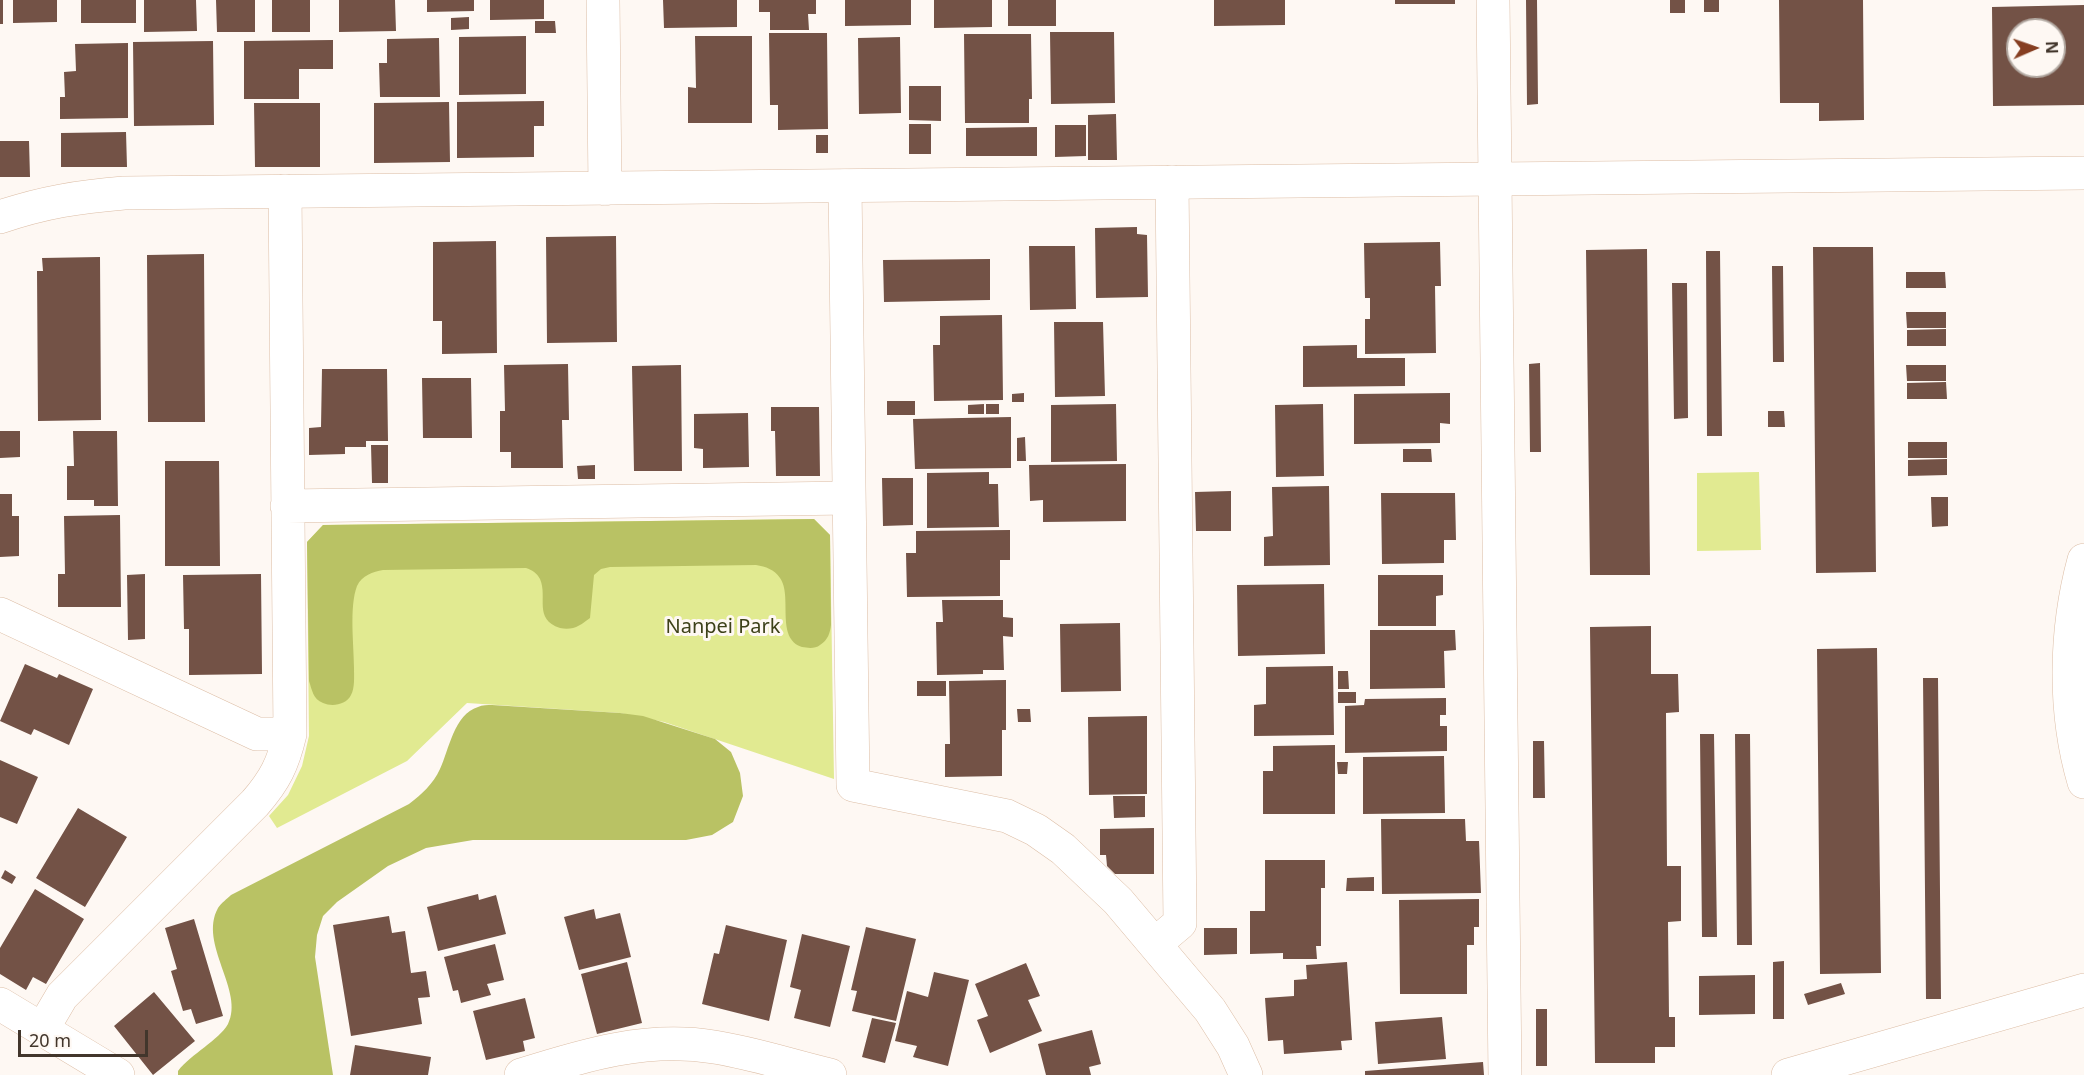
<!DOCTYPE html>
<html>
<head>
<meta charset="utf-8">
<style>
  body { margin:0 }
  #map { position:relative; width:2084px; height:1075px; overflow:hidden; background:#fef8f3; font-family:"Noto Sans",sans-serif }
  canvas { display:block }
  .north { position:absolute; left:2006px; top:18px; width:60px; height:60px; box-sizing:border-box; background:#fef8f3; border:2px solid #b3aaa3; border-radius:50%; rotate:88deg; font-size:16px; font-weight:700; line-height:24px; text-align:center; color:#42362c }
  .north::after { content:''; display:block; margin:auto; width:21px; height:27px; background:#863e21; clip-path:polygon(50% 0,100% 100%,50% 72%,0 100%) }
  .scale { position:absolute; left:18px; top:1030px; width:130px; height:27px; box-sizing:border-box; border:3px solid #42362c; border-top:0; padding-left:8px; font-size:18px; line-height:21px; white-space:nowrap; color:#42362c; -webkit-text-stroke:4px #fef8f3; paint-order:stroke }
</style>
</head>
<body>
<div id="map">
<canvas width="2084" height="1075"></canvas>
<div class="north">N</div>
<div class="scale">20 m</div>
</div>
<script>
const ctx = document.querySelector('canvas').getContext('2d');
ctx.lineJoin = 'round';
function fill(path, color) { ctx.fillStyle = color; ctx.fill(path, 'evenodd'); }
function trace(path, color, width, dash) { ctx.strokeStyle = color; ctx.lineWidth = width; ctx.lineCap = dash ? 'butt' : 'round'; ctx.setLineDash(dash || []); ctx.stroke(path); }
function label(font, color, halo, rows, align = 'center') {
  ctx.font = font + ' "Noto Sans",sans-serif'; ctx.lineWidth = 6; ctx.setLineDash([]); ctx.textBaseline = 'middle'; ctx.strokeStyle = halo; ctx.fillStyle = color; for (const [text, x, y, turn = 0] of rows) {
    ctx.save(); ctx.translate(x, y); ctx.rotate((+turn || 0) * Math.PI / 180); ctx.textAlign = isNaN(turn) ? turn : align; if (halo) ctx.strokeText(text, 0, 0); ctx.fillText(text, 0, 0); ctx.restore();
  }
}
fill(new Path2D(`
  M1759,472L1761,550L1697,551V473Z
  M814,519L830,535L834,779L664,722L620,713L467,703L407,761L277,828L269,816L288,795L302,766L309,736L307,542L323,525Z`), '#e1ea91');
fill(new Path2D(`
  M814,519L830,535L831,625C830,633 828,640 820,645C815,649 808,648 802,647C775,638 793,596 780,578C774,569 766,567 756,565L610,567L601,569L594,575L590,618C581,625 573,631 560,628C533,619 548,597 540,579C537,573 532,570 526,568L383,570C373,572 362,575 357,586C349,607 354,645 354,668C354,676 355,688 351,695C346,705 332,707 323,703C313,699 312,690 309,681L307,542L323,525Z
  M492,705L620,713L643,716L715,739L731,752L740,773L743,796L733,822L712,835L686,840H473L426,848L388,866L337,902L323,916L317,935L315,957L333,1075H178V1071C191,1054 219,1040 228,1024C245,991 198,944 218,908C221,903 227,899 231,895L409,804C422,794 433,784 440,769C449,750 454,714 478,707C482,705 488,705 492,705Z`), '#b9c264');
fill(new Path2D(`
  M0,0H3V24H0Z
  M13,0H57V22L13,23Z
  M81,0H136V23H81Z
  M144,0H196L197,31L144,32Z
  M216,0H255V32H217Z
  M272,0H310V32H272Z
  M339,0H395L396,31L339,32Z
  M427,0H474V11L427,12Z
  M490,0H544V19L490,20Z
  M663,0H737V27L664,28Z
  M759,0H816V14H808L809,30H770V12H759Z
  M845,0H911V25L845,26Z
  M934,0H992V27L934,28Z
  M1008,0H1056V26H1008Z
  M1214,0H1285V25L1214,26Z
  M1395,0H1455V4H1395Z
  M1526,0H1537L1538,104L1527,105Z
  M1670,0H1685V13H1670Z
  M1704,0H1719V12H1704Z
  M1779,0H1863L1864,120L1819,121V103H1780Z
  M2084,5V105L1993,106L1992,7ZM2018,30H2054V66H2018Z
  M469,17V29L451,30V18Z
  M535,21H555L556,33H535Z
  M1050,32H1114L1115,103L1051,104Z
  M769,33H827L828,129L778,130V105H770Z
  M964,34H1031L1032,99H1029V123H965Z
  M526,36V94L459,95V37Z
  M695,36H752V123H688V87L696,88Z
  M900,37L901,113L859,114L858,38Z
  M439,38L440,97H380L379,63H387V39Z
  M333,40V69H299V99H244V41Z
  M213,41L214,125L134,126L133,42Z
  M128,43V118L60,119V97H65L64,72L76,71L75,44Z
  M909,86H941V121L909,120Z
  M544,101V126H534V157L457,158V102Z
  M449,102L450,162L374,163V103Z
  M254,103H320V167H255Z
  M1116,114L1117,160H1088V115Z
  M909,124H931V154H909Z
  M1055,125H1086V156L1055,157Z
  M1037,127V156H966V128Z
  M126,132L127,167H61V133Z
  M816,135H828V153H816Z
  M0,141H29L30,177H0Z
  M1137,227V234L1147,235L1148,297L1096,298L1095,228Z
  M616,236L617,342L547,343L546,237Z
  M496,241L497,353L442,354V321H433V242Z
  M1440,242L1441,286H1435L1436,353L1365,354V319H1370V298H1365L1364,243Z
  M1029,246H1075L1076,309L1030,310Z
  M1813,247H1873L1876,572L1816,573Z
  M1647,249L1650,575H1590L1586,250Z
  M1706,251H1720L1722,436H1707Z
  M204,254L205,422H148L147,255Z
  M100,257L101,420L38,421L37,271H43L42,258Z
  M990,259V300L884,302L883,260Z
  M1772,266H1783L1784,362H1773Z
  M1906,272H1945L1946,288H1906Z
  M1672,283H1687L1688,418L1674,419Z
  M1906,312H1946V328H1907Z
  M1002,315L1003,400L934,401L933,345H940V316Z
  M1054,322H1103L1105,396L1055,397Z
  M1946,329V346H1907V330Z
  M1357,345V358H1405V386L1303,387V346Z
  M1540,363L1541,452H1530L1529,364Z
  M568,364L569,420H562L563,468H511V452H500V411H505L504,365Z
  M681,365L682,471H634L632,366Z
  M1906,365H1946V381H1907Z
  M322,369H387L388,441H366V447H345V454L309,455V428L321,427Z
  M422,378H471L472,438H423Z
  M1946,382L1947,399H1907V383Z
  M1024,393V402H1012V394Z
  M1450,393V424L1440,423V443L1354,444V394Z
  M887,401H915V415H887Z
  M984,404V414H968V405Z
  M986,404H999V414H986Z
  M1116,404L1117,461L1051,462V405Z
  M1323,404L1324,476L1276,477L1275,405Z
  M771,407H819L820,476H776L775,431H771Z
  M1768,411H1784L1785,427H1768Z
  M748,413L749,467L703,468V449L694,448V414Z
  M1011,417V468L915,469L913,419Z
  M0,431H20V457L0,458Z
  M73,431H117L118,506H94V500H67V466H74Z
  M1025,437L1026,461H1017V438Z
  M1908,442H1947V458H1908Z
  M371,445H388V483H372Z
  M1403,449H1431L1432,462H1403Z
  M1947,459V475L1908,476V460Z
  M165,461H219L220,566H165Z
  M1126,464V521L1043,522V500L1030,501L1029,465Z
  M595,465V479H578L577,466Z
  M989,472V484H998L999,527L927,528V473Z
  M882,478H913V525L883,526Z
  M1329,486L1330,565L1264,566V537L1273,536L1272,487Z
  M1231,491V531H1196L1195,492Z
  M1381,493H1455L1456,540H1444V563L1382,564Z
  M0,494H12V516H19V556L0,557Z
  M1931,497H1948V526L1932,527Z
  M120,515L121,607H58V574H65L64,516Z
  M1010,530V560H1000V596L907,597L906,553H916V531Z
  M145,574V639L128,640L127,575Z
  M261,574L262,674L189,675V629H184L183,575Z
  M1378,575H1443V595L1436,596V626H1378Z
  M1324,584L1325,654L1238,656L1237,585Z
  M942,600H1003V617L1013,618V637L1003,636L1004,670H983V674L937,675L936,622H943Z
  M1120,623L1121,691L1061,692L1060,624Z
  M1651,626V674H1678L1679,712L1666,713L1667,866H1681V921L1668,922L1669,1017H1675V1047H1655V1063H1595L1590,627Z
  M1370,630H1455L1456,650L1444,651L1445,688L1370,689Z
  M1877,648L1881,973L1820,974L1817,649Z
  M25,664L57,678L59,674L93,689L69,745L34,729L31,735L0,721Z
  M1333,666L1334,735L1254,736V705L1266,704V667Z
  M1338,671H1348L1349,689H1338Z
  M1923,678H1938L1941,999H1926Z
  M1006,680V730H1002V776L945,777V744H950L949,681Z
  M917,681H946V696H917Z
  M1338,692H1356V703H1338Z
  M1446,698V715H1440V726H1447V751L1345,753V706L1364,705L1365,699Z
  M1017,709H1030L1031,722H1018Z
  M1147,716V794L1089,795L1088,717Z
  M1700,734H1714L1717,937H1702Z
  M1735,734H1750L1752,945H1737Z
  M1533,741H1544L1545,798H1533Z
  M1335,745V814H1263V771H1273V746Z
  M1444,756L1445,813L1363,814V757Z
  M0,760L38,777L17,824L0,817Z
  M1337,762H1348L1347,774H1338Z
  M1113,796H1145V817L1114,818Z
  M78,808L127,837L85,907L36,878Z
  M1381,819H1465L1466,841H1479L1481,893L1382,894Z
  M1154,828V874H1115L1107,866L1106,855H1100V829Z
  M1265,860H1325V888H1321V946H1316L1317,959H1283V953L1250,954V911H1265Z
  M5,870L16,877L12,884L1,878Z
  M1374,877V891H1346L1347,878Z
  M35,889L84,919L46,984L33,977L26,990L0,974V948Z
  M478,894L479,900L496,895L506,934L438,951L427,907Z
  M1479,899V927H1474V945H1467V994H1400L1399,900Z
  M594,909L596,919L620,913L631,957L579,970L564,917Z
  M389,916L392,933L405,931L411,973L426,971L430,997L418,998L422,1024L351,1036L333,925Z
  M194,919L223,1016L196,1024L191,1009L183,1011L171,971L177,969L165,928Z
  M726,925L787,940L769,1021L702,1004L714,953L719,954Z
  M866,927L916,939L896,1021L852,1011L857,991L851,990Z
  M1204,928H1237V954L1204,955Z
  M802,934L850,946L830,1027L794,1018L801,990L790,987Z
  M495,944L504,980L487,984L491,995L461,1003L458,990L453,991L444,957Z
  M1784,961V1019H1773V962Z
  M627,962L642,1023L597,1034L581,974Z
  M1347,962L1352,1040L1341,1041L1342,1050L1284,1054L1283,1040L1268,1041L1265,998L1294,996V980L1307,979L1306,965Z
  M1026,963L1040,996L1028,1000L1042,1031L990,1053L977,1020L988,1016L975,984Z
  M934,972L969,980L948,1066L913,1057L917,1046L895,1041L907,991L928,997Z
  M1755,975V1014L1699,1015V976Z
  M1841,983L1845,994L1808,1005L1804,994Z
  M154,992L195,1041L153,1075L114,1026Z
  M525,998L535,1038L523,1041L525,1051L486,1060L473,1011Z
  M1536,1009H1547V1066H1536Z
  M1442,1017L1446,1059L1378,1064L1375,1022Z
  M872,1018L896,1023L885,1063L862,1057Z
  M1092,1030L1101,1064L1089,1067L1091,1075H1046L1038,1044Z
  M355,1045L431,1057L428,1075H350Z
  M1483,1062L1484,1075H1365V1071Z`), '#735246');
const minor = new Path2D(`
  M1493,0L1505,1075
  M845,186L853,785L1007,816L1036,830L1063,849L1118,901L1210,1010L1233,1046L1246,1075
  M287,506L849,498
  M2084,560C2065,630 2063,711 2084,782
  M0,614L257,734H290
  M1155,944L1180,923L1172,182
  M0,1004L118,1075
  M42,1030L62,996L255,803C275,780 283,764 290,734L285,191
  M521,1075C584,1055 647,1036 714,1047C753,1053 792,1066 830,1075
  M1788,1075L2084,990`);
const tertiary = new Path2D(`
  M603,0L605,189
  M0,217C44,202 78,197 124,193L2084,173`);
trace(minor, '#dcbda5', 34);
trace(tertiary, '#dcbda5', 34);
trace(minor, '#fff', 33);
trace(tertiary, '#fff', 33);
label('20px', '#3d4119', '#fef8f3', [
  ["Nanpei Park",723,627]
]);
</script>
</body>
</html>
